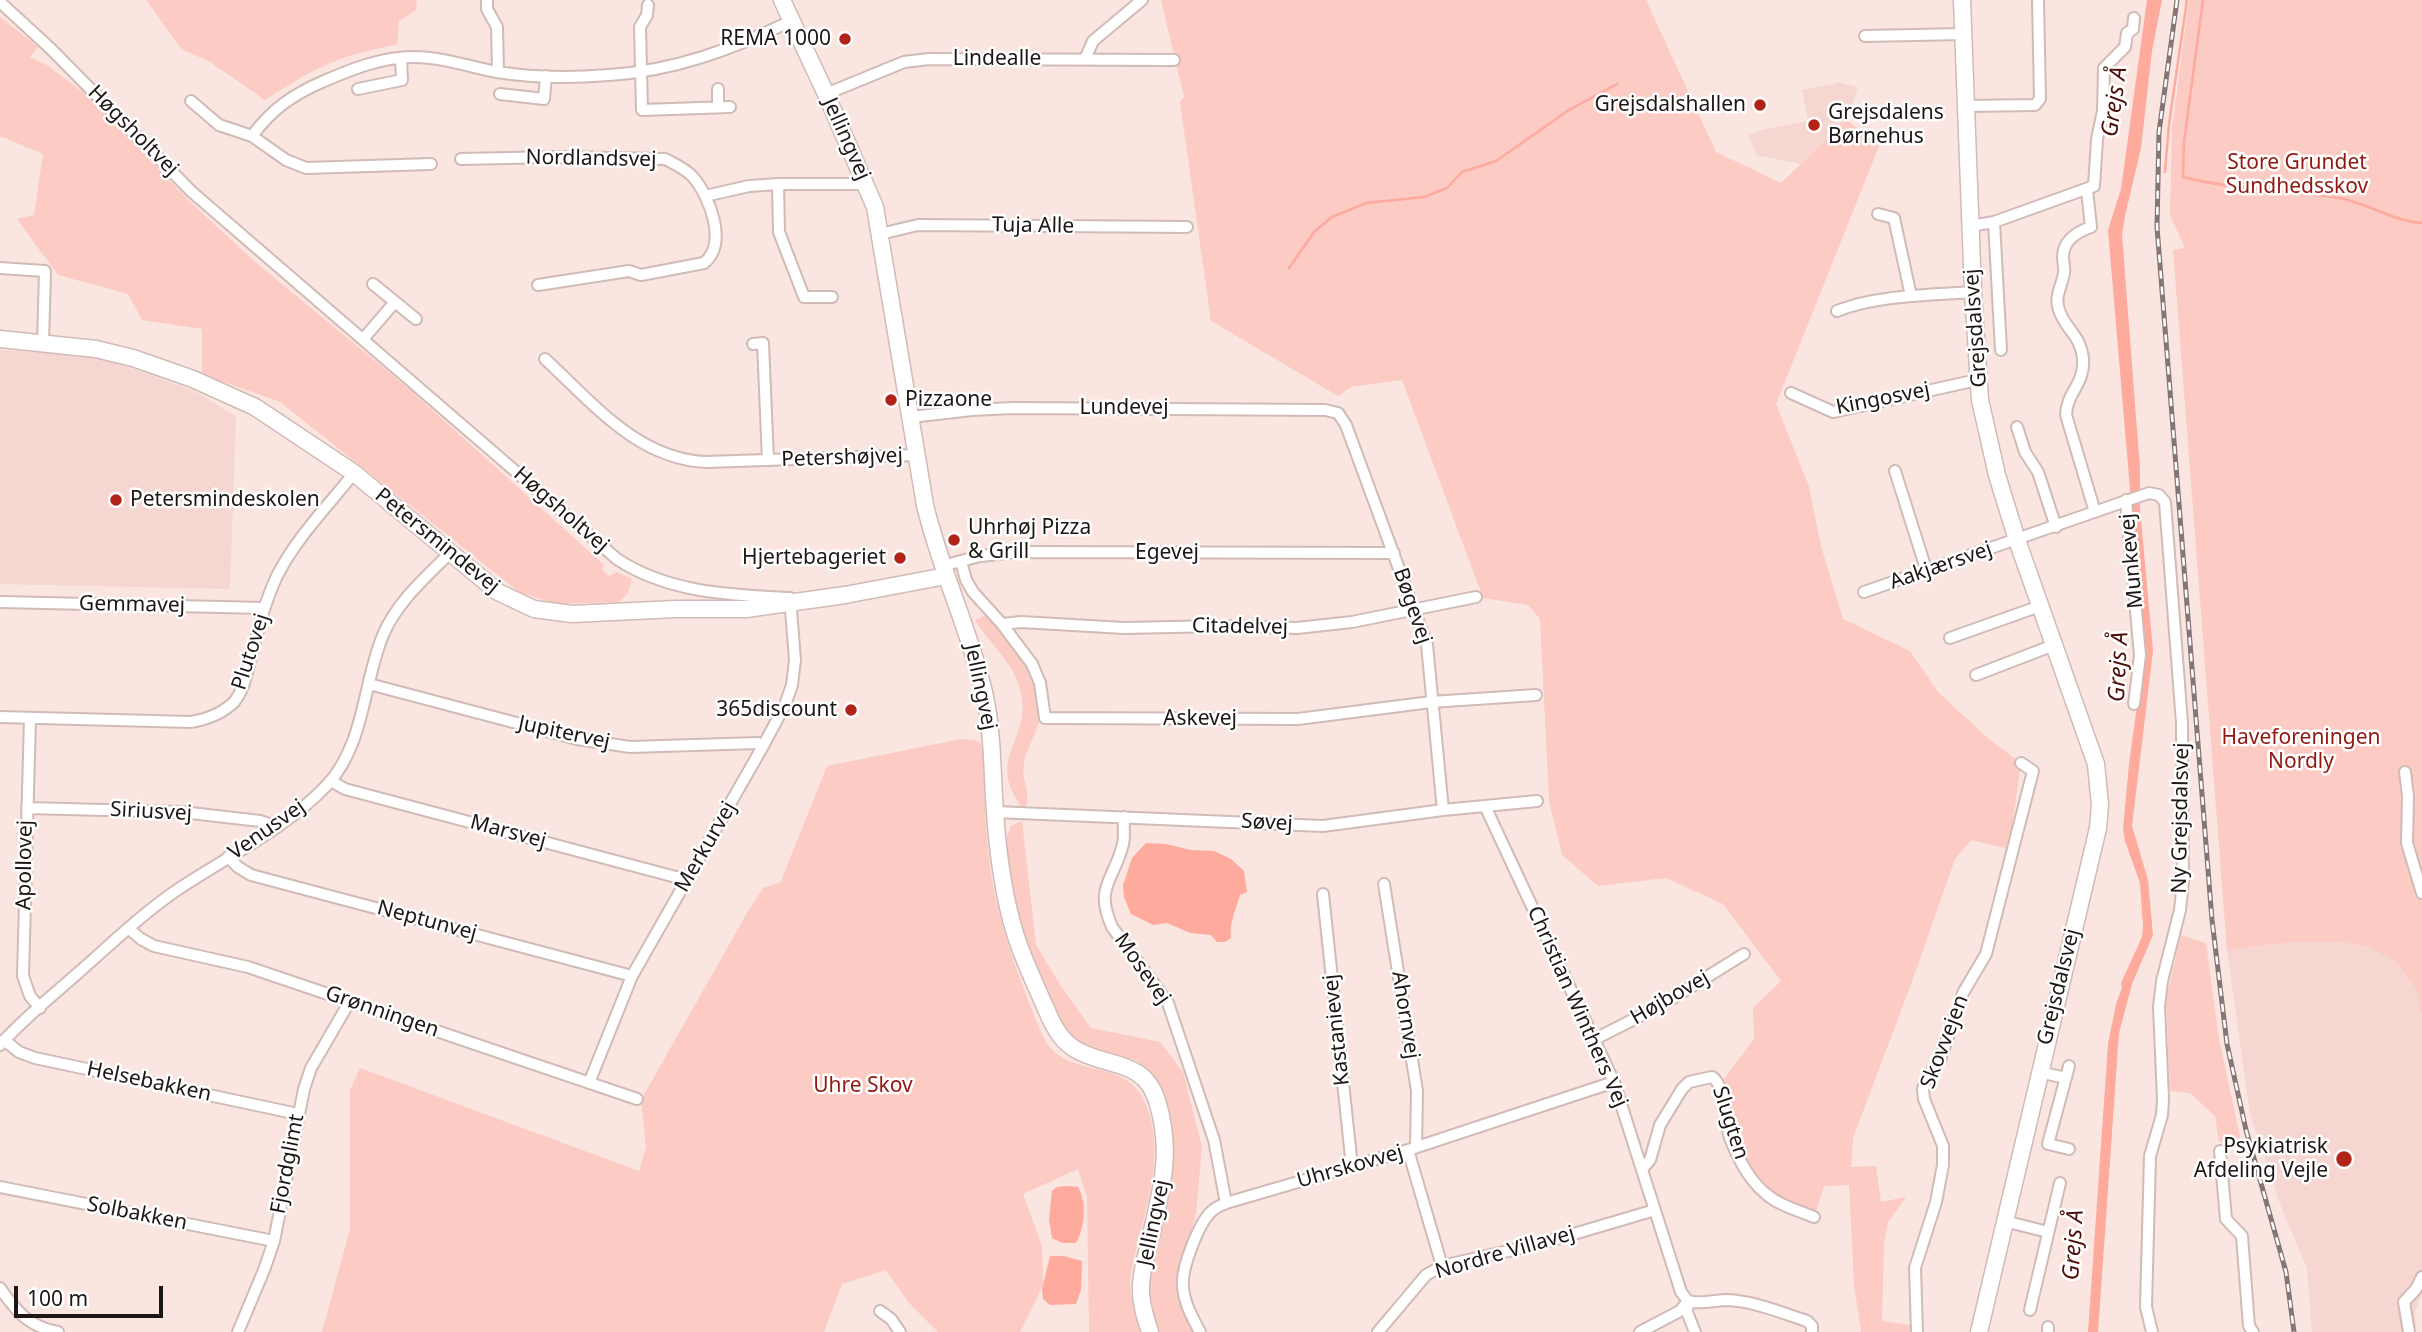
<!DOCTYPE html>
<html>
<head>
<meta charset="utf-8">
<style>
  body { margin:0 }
  #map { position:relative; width:2422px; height:1332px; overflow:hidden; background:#fbe5e1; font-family:"Noto Sans",sans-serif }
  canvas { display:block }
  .scale { position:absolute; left:14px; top:1286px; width:149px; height:32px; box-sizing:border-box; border:4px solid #1e1615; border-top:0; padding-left:9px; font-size:21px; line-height:24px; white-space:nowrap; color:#1e1615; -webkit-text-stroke:5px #fff; paint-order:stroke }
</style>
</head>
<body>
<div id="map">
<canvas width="2422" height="1332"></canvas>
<div class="scale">100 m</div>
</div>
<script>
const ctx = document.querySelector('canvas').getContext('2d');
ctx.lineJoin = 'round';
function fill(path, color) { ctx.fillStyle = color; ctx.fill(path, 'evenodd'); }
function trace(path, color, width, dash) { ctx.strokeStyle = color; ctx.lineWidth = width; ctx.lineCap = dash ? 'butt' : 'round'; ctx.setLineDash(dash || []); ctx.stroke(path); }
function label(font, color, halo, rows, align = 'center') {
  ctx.font = font + ' "Noto Sans",sans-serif'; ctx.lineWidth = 5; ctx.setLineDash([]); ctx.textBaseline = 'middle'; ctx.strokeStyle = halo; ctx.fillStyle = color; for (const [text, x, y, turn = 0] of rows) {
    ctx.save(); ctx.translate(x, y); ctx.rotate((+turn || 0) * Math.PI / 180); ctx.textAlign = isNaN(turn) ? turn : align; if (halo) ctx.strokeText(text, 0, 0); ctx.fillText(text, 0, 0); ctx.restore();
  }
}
fill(new Path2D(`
  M1837,82L1858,87L1847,120L1801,164L1756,155L1749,135L1766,129L1808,121L1802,90L1835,84Z
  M0,350L86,355L120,364L194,391L236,416L230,589L0,584Z
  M2292,942H2338L2366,946L2395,961L2417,990L2422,1017V1295L2415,1311L2416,1332H2312L2307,1268L2280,1204L2250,1114L2227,950Z`), '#f5d6d1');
fill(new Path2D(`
  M146,0H417L416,10L399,21L397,45C343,53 310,70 265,100L210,62L181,49Z
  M1161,0H1646L1716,152L1781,183L1847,120L1879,146L1776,404L1809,487L1821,546L1843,619L1910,651L1938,692L1990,740L2021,763L2009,849L1971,840L1955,859L1910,987L1853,1138L1851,1167L1876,1166L1881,1202L1906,1197L1888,1222L1884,1244L1882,1321L1910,1325V1332H1861L1854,1285L1849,1185L1824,1186L1816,1211C1751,1202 1732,1135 1724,1079L1754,1039L1753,1008L1781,981L1723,904L1666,878L1598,886L1562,855L1549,801L1540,619L1528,605L1483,598L1402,380L1351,387L1338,396L1211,321L1180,102L1184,97Z
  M2189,0H2422V1017L2417,990L2395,961L2366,946L2338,942H2292L2227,950L2173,250L2185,248L2170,215L2172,129Z
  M0,17L38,47L30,57L47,65L92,99L187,199L254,261L409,389L604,565L602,570L609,576L617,572L632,579L628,593L619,602L556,604L519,592L280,402L202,374V329L142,320L128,294L58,275L17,219L34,215L43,154L0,136Z
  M986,615C1012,634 1044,684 1040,718C1037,734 1026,748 1024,764C1021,780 1031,789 1026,806H1021C987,758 1028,743 1022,698C1018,666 991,646 975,620Z
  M961,739L978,741L983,747C985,804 985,861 1000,916C1006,940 1015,964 1023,987C1029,1002 1040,1034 1049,1046C1071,1075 1122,1062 1141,1095C1174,1154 1138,1222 1130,1282L1131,1296L1141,1332H1089L1087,1197L1078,1169L1023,1194L1042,1246L1043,1285L1020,1332H938L909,1303L886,1270L842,1284L824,1332H322L350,1229V1090L360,1068L639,1171L646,1147L641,1100L747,913L764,887L780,883L827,766Z
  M1022,821L1036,945L1061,986L1091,1028L1160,1042L1183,1072L1202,1147L1196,1214L1179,1273L1180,1300L1194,1332H1156L1147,1282L1170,1123L1165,1095L1151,1073L1137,1061L1085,1046L1074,1039L1066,1029L1040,983L1018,918L1004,845L1011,826Z
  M2181,935L2206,943L2219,1039L2241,1141L2219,1142L2215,1116L2190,1093L2170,1091L2166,1000Z`), '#fbcbc4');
fill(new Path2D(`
  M2147,0H2162L2152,51L2141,148L2125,216L2122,235L2140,469V509L2153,651L2132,826L2148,880L2153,935L2132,984L2119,1033L2098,1332H2088L2108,1044L2116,1004L2122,988L2121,983L2142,937L2143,926L2140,883L2125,841L2123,829L2129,764L2144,654L2108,230L2121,189Z
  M1146,843L1166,844L1191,850L1214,851L1231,859L1244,871L1247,892L1240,895C1236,910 1229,922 1231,938L1225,942H1217L1211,935L1190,933L1167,923L1153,925L1131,914L1124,897L1123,885L1132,858Z
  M1068,1186L1078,1187C1087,1202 1085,1228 1076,1243H1062L1052,1238L1049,1220L1052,1191L1057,1187Z
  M1050,1256H1064L1082,1261L1081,1290L1076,1304L1050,1305L1043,1299L1042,1289Z`), '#feaa9d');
trace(new Path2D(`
  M2203,0L2184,142L2183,177C2233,190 2287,189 2339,198C2368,203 2392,221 2422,223
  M2165,172L2169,124L2187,0
  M1289,268L1314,232L1332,217L1366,203L1424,197L1447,188L1462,172L1496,161L1569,110L1617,84`), '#feaa9d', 2.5);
const street = new Path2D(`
  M0,2L51,49L192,192L617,559C668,593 731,595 790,598L795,660L792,685L785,705L763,746L632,976L589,1083
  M487,2V9L497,27L498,72
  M648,5L647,15L640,27L642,110L730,107
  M1865,36L1963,34
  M1085,59L1093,41L1142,0
  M358,89L402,80L401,58
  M718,89V107
  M500,94L544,99L546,76
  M826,94L904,62L929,59L1174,60
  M191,101L219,125L252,136L286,160L306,168L431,164
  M1966,106L2035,105L2040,99L2038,0
  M252,136C271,110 292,95 322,82C352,69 381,57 414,57C442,57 470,67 497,72C534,78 572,78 609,75C674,71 733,49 791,21
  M461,159L556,157L665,159C675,164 686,169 693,177C710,197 728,244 704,263L641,275L629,271L538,285
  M778,184L779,232L804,297H832
  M2087,190L2091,227C2077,232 2063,240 2063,257C2063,262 2065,268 2064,273C2062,286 2054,296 2059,310C2065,329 2080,334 2083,358C2085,385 2067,391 2066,415L2095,512
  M705,196L749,186L778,184H866
  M1878,214L1894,218L1911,296
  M1994,222L2001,350
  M1970,226L1994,222L2094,186L2097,139L2103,111L2104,68L2125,47L2127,33L2133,29L2134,18
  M880,234L918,225L1187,227
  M0,268L45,271L43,343
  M373,284L416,319
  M1837,311C1876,295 1931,295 1973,292
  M364,338L395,302
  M753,344L763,343L768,460
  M545,359C592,402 637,459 706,462L916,455
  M1791,393L1833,412L1977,380
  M911,417L972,410L1013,408L1325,410L1338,413L1346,425L1427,645L1443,810
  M2017,427L2025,452L2038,472L2056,527
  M1895,471L1926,569
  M2126,500L2140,655L2134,704
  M961,561L966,580L973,592L1002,624L1032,664L1040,683L1045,718L1298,719L1431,702L1536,695
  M942,566L980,556L1018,552L1394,553
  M1864,592L2149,493L2159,495L2165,502L2182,723L2183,882L2180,910L2162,981L2159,1007L2163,1099L2162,1115L2150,1156L2146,1307L2152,1332
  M0,602L264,608
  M1002,624L1021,622L1124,628L1221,626L1297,628L1352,622L1476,597
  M1950,638L2040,606
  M1976,675L2054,645
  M369,684L577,739L630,747L758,743L763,746
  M0,717L191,722C208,719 222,714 234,702C244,690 247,672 251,657C258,630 265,601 277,576C296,538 328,506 354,473
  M30,718L23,976L30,996L40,1008
  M2405,772L2408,796L2407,843L2422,893
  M331,781L345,789L687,880
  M1485,806L1614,1082L1681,1292L1688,1301L1687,1312L1695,1332
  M27,808L182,812L260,821L269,824L273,829
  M995,812L1323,826L1443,810L1537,801
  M1124,817C1123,825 1125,836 1123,844C1114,881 1094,886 1112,927L1168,1003L1214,1140L1226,1203
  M228,857L238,867L251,875L632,976
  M1384,884L1417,1091L1416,1147
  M1323,894L1352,1167
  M128,928L141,939L154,946L248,967L637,1099
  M1595,1039L1660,1006L1744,954
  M4,1040L19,1052L35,1058L298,1114
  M0,1045C23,1019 52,996 78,973C111,944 144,912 180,888C230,855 288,827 328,784C365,743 363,683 383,635C397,602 425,578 450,553
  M2039,1072L2066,1078
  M2069,1149L2048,1144L2069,1066
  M1408,1150L1442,1266
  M2220,1151L2226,1219L2242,1236L2249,1326L2253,1332
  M1642,1169L1650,1160L1660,1125L1682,1089L1689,1082L1712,1077C1725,1084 1725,1123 1730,1138C1738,1158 1748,1179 1765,1193C1778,1205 1797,1210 1814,1217
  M0,1187L274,1241
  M2004,1221L2048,1232
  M0,1288C16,1311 29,1327 58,1332
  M1688,1301C1701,1305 1714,1300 1727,1300C1754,1301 1782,1313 1807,1321L1812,1326V1332
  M2030,1310L2060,1183
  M880,1311L891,1319L900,1332
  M2048,1327V1332
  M238,1332L264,1270L274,1241L304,1089L311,1068L350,1001
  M1200,1332C1192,1317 1184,1303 1183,1286C1181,1269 1199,1222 1212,1211C1216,1207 1222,1205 1226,1203L1408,1150L1614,1082
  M1378,1332L1426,1275L1442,1266L1543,1243L1655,1210
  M1640,1332L1680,1311L1688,1301
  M1917,1332L1915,1268L1936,1202L1943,1165V1146L1924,1099L1923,1089L1926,1079L1940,1060L1963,993L1986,954L2033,771L2021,763
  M2409,1332L2404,1302L2416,1289L2422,1277`);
const secondary = new Path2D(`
  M782,0L826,94L875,207L925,505C940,569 969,628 984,692C993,732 992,772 995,813C998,855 1005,908 1020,948C1028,969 1038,991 1047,1011C1053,1026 1061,1041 1075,1049C1107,1069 1145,1057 1158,1104C1173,1155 1160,1194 1149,1244C1146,1257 1141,1272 1141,1286C1140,1301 1145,1317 1150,1332
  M1962,0L1973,292L1980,400L1997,475L2017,540L2096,764L2100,805L2098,828L1979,1332
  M0,339L96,349L133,358L193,379L255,407L354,473L498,592L534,609L572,614L675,609H746L845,595L946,576`);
trace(street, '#d0bbb7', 14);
trace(secondary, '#d0bbb7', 19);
trace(street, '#fff', 10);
trace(secondary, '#fff', 16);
const rail = new Path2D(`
  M2177,0L2159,132L2157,227L2212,920L2227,1044L2246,1130L2286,1272L2294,1332`);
trace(rail, '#847674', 5);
trace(rail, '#fff', 2.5, [8]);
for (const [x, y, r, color] of [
  [845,39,7,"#b12219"],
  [1760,105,7,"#b12219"],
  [1814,125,7,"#b12219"],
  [891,400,7,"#b12219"],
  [116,500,7,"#b12219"],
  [954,540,7,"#b12219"],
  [900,558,7,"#b12219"],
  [851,710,7,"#b12219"],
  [2344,1159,9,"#b12219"]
]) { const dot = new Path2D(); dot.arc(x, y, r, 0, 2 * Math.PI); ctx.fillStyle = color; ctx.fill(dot); trace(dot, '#fff', 2.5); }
label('21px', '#1e1615', '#fff', [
  ["REMA 1000",831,39],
  ["Grejsdalshallen",1746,105],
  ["Grejsdalens",1828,113,"left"],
  ["Børnehus",1828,137,"left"],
  ["Pizzaone",905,400,"left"],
  ["Petersmindeskolen",130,500,"left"],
  ["Uhrhøj Pizza",968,528,"left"],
  ["& Grill",968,552,"left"],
  ["Hjertebageriet",886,558],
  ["365discount",837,710],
  ["Psykiatrisk",2328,1147],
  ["Afdeling Vejle",2328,1171]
], 'right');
label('21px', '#1e1615', '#fff', [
  ["Lindealle",997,59],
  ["Høgsholtvej",133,131,45],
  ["Jellingvej",846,139,66],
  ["Nordlandsvej",591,159,1],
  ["Tuja Alle",1033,226,1],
  ["Grejsdalsvej",1976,328,-94],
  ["Kingosvej",1883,399,-11],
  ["Lundevej",1124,408],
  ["Petershøjvej",842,458,-2],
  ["Høgsholtvej",561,510,41],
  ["Petersmindevej",437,541,39],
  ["Egevej",1167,553],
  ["Munkevej",2132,561,-95],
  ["Aakjærsvej",1941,566,-19],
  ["Gemmavej",132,605,1],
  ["Bøgevej",1412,606,71],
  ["Citadelvej",1240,627,1],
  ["Plutovej",251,652,-72],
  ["Jellingvej",980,687,78],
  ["Askevej",1200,719],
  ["Jupitervej",564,733,12],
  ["Siriusvej",151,812,3],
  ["Ny Grejsdalsvej",2181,818,-89],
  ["Søvej",1267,823,3],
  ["Venusvej",267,830,-35],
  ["Marsvej",508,832,15],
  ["Merkurvej",706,847,-60],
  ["Apollovej",25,865,-89],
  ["Neptunvej",427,921,15],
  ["Mosevej",1142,969,55],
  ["Grejsdalsvej",2059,987,-76],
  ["Højbovej",1670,998,-30],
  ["Christian Winthers Vej",1577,1007,66],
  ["Grønningen",382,1012,19],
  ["Ahornvej",1405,1015,81],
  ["Kastanievej",1337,1030,-96],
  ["Skovvejen",1945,1042,-69],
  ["Helsebakken",149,1082,12],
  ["Slugten",1730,1123,72],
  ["Fjordglimt",288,1164,-79],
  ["Uhrskovvej",1350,1167,-16],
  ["Solbakken",137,1214,11],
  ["Jellingvej",1154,1223,-78],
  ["Nordre Villavej",1505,1253,-16]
]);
label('21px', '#911811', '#fff', [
  ["Store Grundet",2297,163],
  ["Sundhedsskov",2297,187],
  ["Haveforeningen",2301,738],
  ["Nordly",2301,762],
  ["Uhre Skov",863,1086]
]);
label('italic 23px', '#4e0f0a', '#fff', [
  ["Grejs Å",2115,102,-82],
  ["Grejs Å",2119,667,-87],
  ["Grejs Å",2074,1245,-86]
]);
</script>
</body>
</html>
